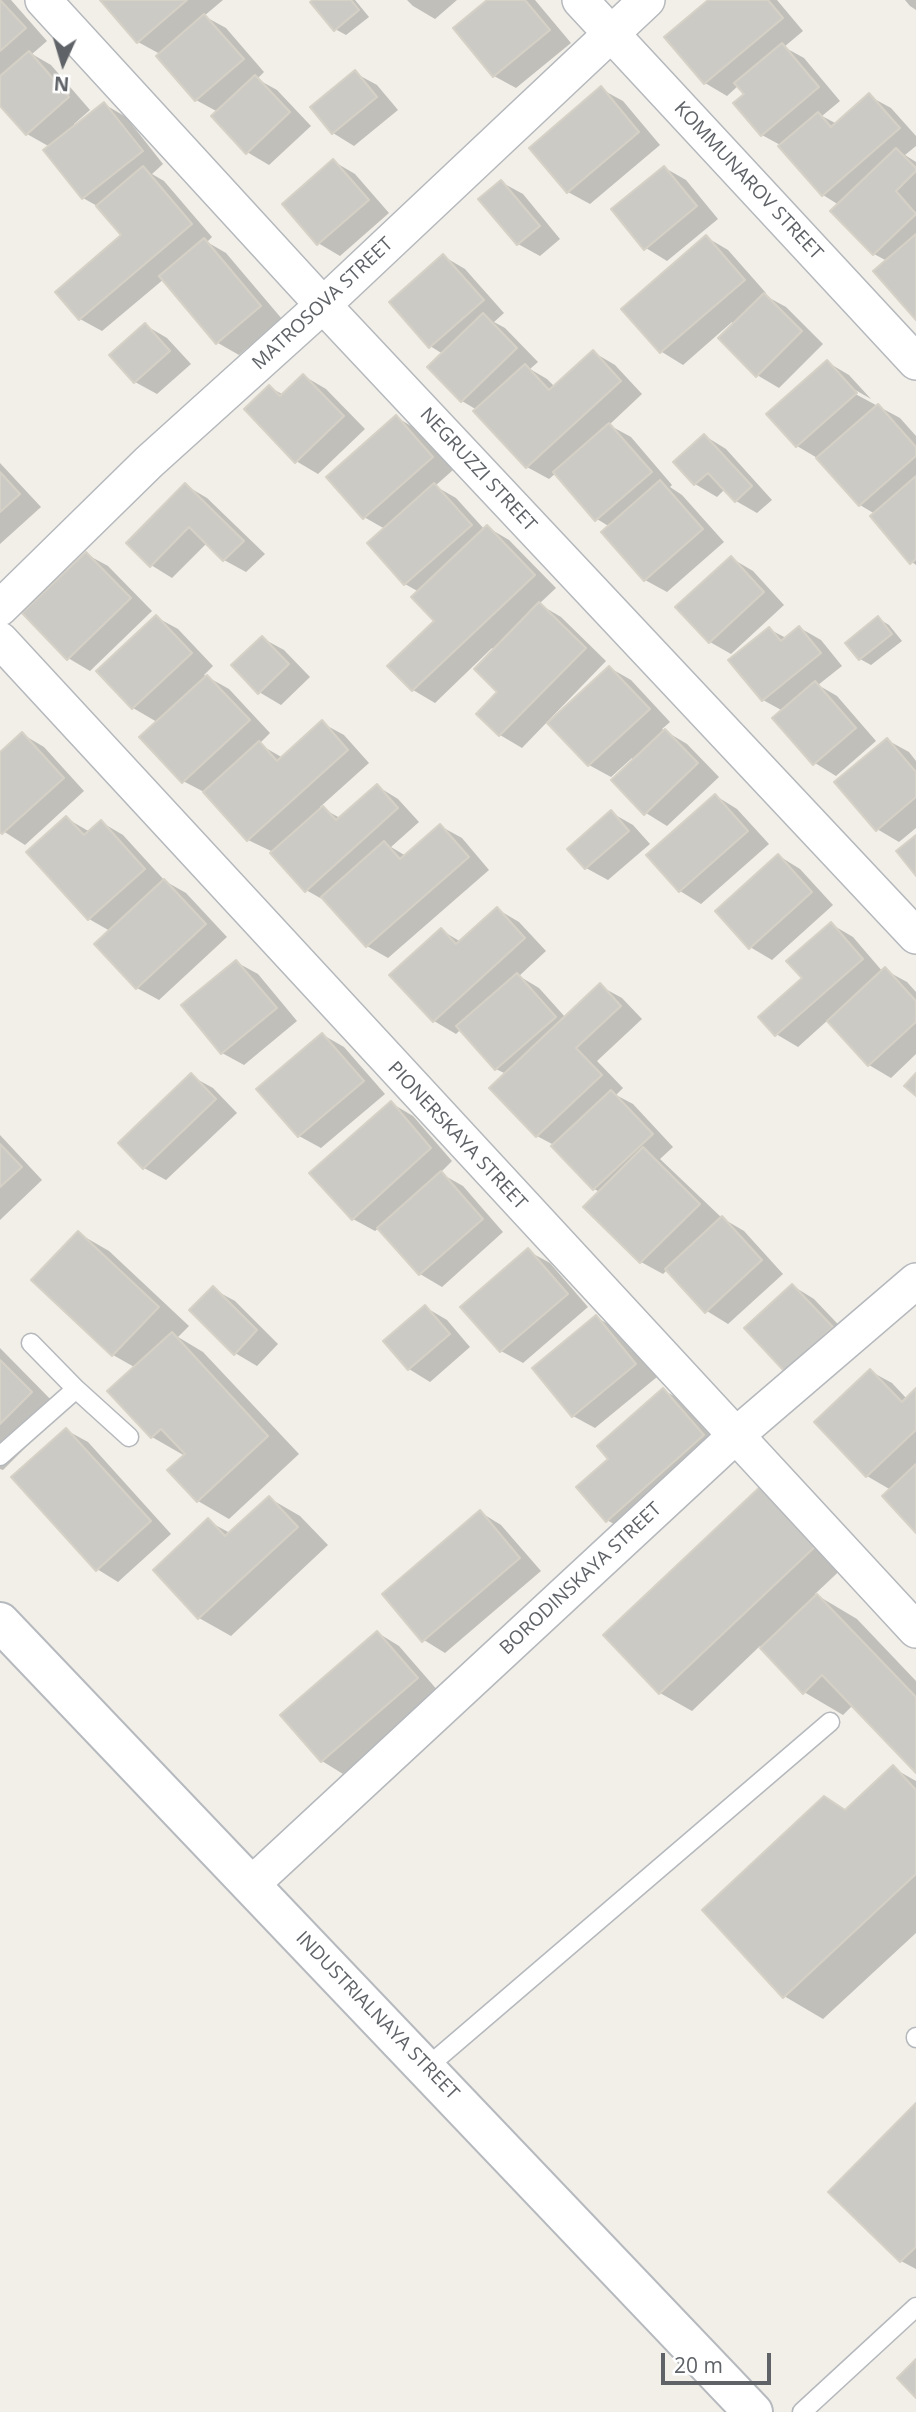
<!DOCTYPE html>
<html>
<head>
<meta charset="utf-8">
<style>
  body { margin:0 }
  #map { position:relative; width:916px; height:2412px; overflow:hidden; background:#f1efe8; font-family:"Open Sans",sans-serif }
  canvas { display:block }
  .north { position:absolute; left:28px; top:28px; width:70px; height:70px; -webkit-text-stroke:5px #fff; paint-order:stroke; rotate:184deg; font-size:19px; font-weight:700; line-height:28px; text-align:center; color:#5f6368 }
  .north::after { content:''; display:block; margin:auto; width:24px; height:32px; background:#5f6368; clip-path:polygon(50% 0,100% 100%,50% 72%,0 100%) }
  .scale { position:absolute; left:661px; top:2353px; width:110px; height:32px; box-sizing:border-box; border:4px solid #5f6368; border-top:0; padding-left:9px; font-size:21px; line-height:24px; white-space:nowrap; color:#5f6368; -webkit-text-stroke:5px #fff; paint-order:stroke }
</style>
</head>
<body>
<div id="map">
<canvas width="916" height="2412"></canvas>
<div class="north">N</div>
<div class="scale">20 m</div>
</div>
<script>
const ctx = document.querySelector('canvas').getContext('2d');
ctx.lineJoin = 'round';
function fill(path, color) { ctx.fillStyle = color; ctx.fill(path, 'evenodd'); }
function trace(path, color, width, dash) { ctx.strokeStyle = color; ctx.lineWidth = width; ctx.lineCap = dash ? 'butt' : 'round'; ctx.setLineDash(dash || []); ctx.stroke(path); }
function label(font, color, halo, rows, align = 'center') {
  ctx.font = font + ' "Open Sans",sans-serif'; ctx.lineWidth = 5; ctx.setLineDash([]); ctx.textBaseline = 'middle'; ctx.strokeStyle = halo; ctx.fillStyle = color; for (const [text, x, y, turn = 0] of rows) {
    ctx.save(); ctx.translate(x, y); ctx.rotate((+turn || 0) * Math.PI / 180); ctx.textAlign = isNaN(turn) ? turn : align; if (halo) ctx.strokeText(text, 0, 0); ctx.fillText(text, 0, 0); ctx.restore();
  }
}
fill(new Path2D(`
  M0,0H11L47,41L32,54L51,65L90,110L74,124L75,127L104,104L126,117L163,164L152,174L164,181L212,237L207,242L226,253L282,319L239,355L218,343L164,279L102,331L80,319L124,235L99,207L83,198L50,147L27,134L0,104Z
  M102,0H223L204,16L226,28L264,72L257,79L277,90L311,126L269,165L247,152L218,112L196,100L160,54L138,42Z
  M315,0H355L369,17L346,35L335,29Z
  M407,0H457L435,19L413,6Z
  M490,0H535L571,43L516,88L494,76Z
  M710,0H777L803,31L784,47L804,58L840,101L822,116L837,124L869,96L891,108L916,136V146L905,155L916,162V317L887,261L874,254L839,205L823,195L782,146L762,135L746,94L739,85L727,96L705,83Z
  M905,0H916V10L910,6Z
  M355,73L377,85L398,110L354,146L333,133Z
  M601,89L623,101L660,145L590,204L568,192Z
  M333,161L355,174L389,213L340,256L318,243Z
  M665,168L686,180L718,219L667,261L646,248Z
  M501,182L523,194L560,239L540,256L518,244Z
  M706,237L728,250L766,293L764,295L786,307L823,344L779,388L757,375L732,322L683,365L662,352L624,309Z
  M443,256L465,269L504,313L494,322L505,328L538,362L530,369L547,379L555,387L593,352L615,365L642,394L609,425L631,437L672,485L670,487L682,495L724,542L667,592L645,580L610,527L597,519L556,473L549,479L527,467L477,410L462,401L443,354L430,346Z
  M145,325L167,338L191,364L157,394L135,382Z
  M827,362L849,375L871,399L850,387L848,390L900,418L916,436V565L912,562L875,514L860,505L819,459L797,446Z
  M304,376L326,389L365,429L318,474L296,461L269,387L284,395Z
  M396,417L418,430L453,470L435,486L456,498L485,530L487,527L509,540L556,588L539,604L561,617L606,661L522,748L500,735L478,714L500,692L494,650L492,648L435,703L413,690L390,666L437,621L419,592L405,584L385,529L364,517Z
  M705,436L726,449L772,500L757,513L736,501L725,489L717,497L695,484L676,463Z
  M0,463L41,507L0,544Z
  M185,485L207,498L265,554L246,572L224,560L207,543L172,578L151,565Z
  M86,554L108,566L152,611L90,671L68,658Z
  M731,558L753,571L784,605L731,654L710,642Z
  M156,617L178,629L213,666L204,675L229,689L270,733L259,744L283,758L322,723L344,735L369,763L320,807L340,818L377,786L398,799L419,822L391,847L406,856L440,826L462,838L489,870L388,958L367,946L329,903L306,890L271,851L248,840L206,793L183,781L157,722L133,708Z
  M879,619L889,625L902,641L871,665L860,659Z
  M800,628L821,640L842,666L818,685L837,696L876,741L836,776L815,763L783,711L763,700L769,629L786,638Z
  M262,638L284,650L310,677L281,705L259,692Z
  M610,668L631,680L670,722L662,729L687,744L719,777L667,826L646,813L632,758L611,777L589,765L548,721L550,723Z
  M22,734L44,747L84,791L25,845L0,829V754Z
  M887,740L909,752L916,761V828L899,842L877,829Z
  M716,796L737,809L769,844L701,904L680,891Z
  M612,813L633,825L650,844L608,880L586,868Z
  M66,818L90,832L101,822L123,835L165,881L186,893L227,937L159,1000L137,988L110,931L89,919L28,852Z
  M779,856L800,869L833,905L772,960L750,947Z
  M497,909L519,922L546,951L519,976L539,988L566,1018L600,986L622,998L642,1019L597,1061L623,1088L616,1095L633,1104L673,1147L660,1159L722,1218L744,1231L783,1274L728,1324L707,1311L668,1269L663,1274L641,1262L600,1192L594,1189L552,1144L537,1136L506,1074L496,1069L461,1029L456,1034L434,1021L392,975L441,930L461,942Z
  M831,924L853,937L883,972L885,970L907,982L916,992V1054L891,1078L869,1065L828,1020L798,1047L776,1034Z
  M236,962L258,974L297,1021L244,1065L222,1053Z
  M323,1035L344,1047L385,1094L321,1148L299,1136Z
  M191,1076L213,1088L237,1113L166,1180L144,1168Z
  M391,1103L413,1116L452,1161L440,1173L463,1186L503,1232L442,1287L420,1274L379,1228L375,1231L353,1219Z
  M0,1135L42,1180L0,1220Z
  M78,1233L109,1251L189,1326L178,1337L203,1352L299,1454L229,1519L198,1501L185,1456L152,1437L110,1392L136,1368L113,1355Z
  M528,1251L550,1263L588,1307L523,1363L501,1351Z
  M793,1286L814,1299L853,1340L786,1371Z
  M213,1289L235,1301L278,1344L257,1366L235,1353Z
  M425,1307L447,1320L470,1347L430,1382L409,1369Z
  M596,1317L618,1330L657,1377L595,1428L573,1416Z
  M0,1348L62,1411L3,1470L0,1469Z
  M870,1371L892,1383L907,1399L916,1391V1530L891,1490L867,1476L816,1422Z
  M663,1390L685,1402L725,1448L629,1533L607,1520L611,1459Z
  M66,1430L88,1442L171,1534L118,1582L97,1569Z
  M764,1487L849,1562L815,1594L857,1619L916,1681V1770L853,1705L843,1715L804,1692L760,1646L692,1711L660,1693Z
  M269,1498L300,1516L328,1545L231,1636L199,1618L208,1521L230,1533Z
  M480,1512L501,1525L541,1571L445,1653L424,1640Z
  M378,1633L399,1646L439,1692L343,1774L322,1761Z
  M893,1768L916,1781V1933L823,2019L784,1996L846,1811Z
  M916,2106V2269L901,2261L831,2192Z`), '#0003');
const building = new Path2D(`
  M0,0L26,28L0,51Z
  M100,0H187L137,43Z
  M313,0H351L359,10L334,31L310,2Z
  M487,0H525L550,30L493,77L453,28Z
  M708,0H768L783,18L704,84L664,37Z
  M204,14L244,59L195,101L156,56Z
  M782,43L819,87L761,136L733,103L744,94L734,83Z
  M29,51L69,97L26,135L0,106V76Z
  M355,70L377,97L332,134L310,107Z
  M255,75L290,112L246,154L211,116Z
  M601,86L639,132L567,193L529,148Z
  M869,93L900,128L822,196L778,146L818,112L831,127Z
  M104,102L143,151L82,199L43,150Z
  M896,148L916,168V171L896,191L916,214L873,255L830,211Z
  M333,159L369,200L317,245L282,204Z
  M143,166L192,224L79,320L55,292L121,235L96,206Z
  M664,166L697,206L644,250L611,209Z
  M501,180L540,226L517,245L478,199Z
  M916,234V320L873,271Z
  M706,235L745,280L660,353L621,309Z
  M204,238L261,306L216,344L159,276Z
  M443,254L484,300L429,348L389,302Z
  M764,293L802,331L756,377L718,338Z
  M483,313L517,348L461,402L427,367Z
  M145,323L170,351L134,383L109,355Z
  M593,350L621,381L526,468L473,411L525,364L549,390Z
  M827,360L857,393L796,447L766,414Z
  M303,374L344,416L295,463L244,409L269,385L280,396Z
  M878,404L916,447V456L859,506L816,458Z
  M396,415L433,457L363,519L326,477Z
  M609,423L652,472L595,521L553,472Z
  M704,434L752,486L735,502L708,473L694,485L673,462Z
  M0,472L20,494L0,512Z
  M916,476V559L910,564L870,516Z
  M660,480L703,529L644,581L601,532Z
  M185,483L244,541L223,561L189,527L150,567L126,543Z
  M434,483L472,525L404,585L367,543Z
  M487,525L535,575L412,691L387,666L434,621L411,597Z
  M86,552L131,598L67,660L22,613Z
  M731,556L764,592L709,643L675,607Z
  M539,602L586,648L499,736L476,714L497,692L474,669Z
  M156,615L192,653L132,709L96,671Z
  M878,616L892,634L859,660L845,643Z
  M799,626L821,653L762,701L728,660L769,627L781,641Z
  M262,636L289,664L258,694L231,665Z
  M609,666L650,709L588,766L547,723Z
  M207,675L250,720L182,783L139,737Z
  M815,681L856,728L813,765L772,718Z
  M322,720L348,750L247,841L203,792L259,741L277,761Z
  M665,729L698,763L644,815L611,780Z
  M22,732L64,778L2,834L0,832V752Z
  M887,738L916,772V797L876,831L834,782Z
  M377,784L398,808L305,892L270,853L323,806L336,820Z
  M715,794L748,831L679,892L646,855Z
  M611,810L629,831L585,869L567,849Z
  M66,816L84,835L101,820L145,869L88,920L26,852Z
  M440,824L469,857L366,947L321,897L384,841L400,859Z
  M916,835V876L896,851Z
  M778,854L812,892L749,949L715,911Z
  M164,879L206,924L136,989L94,944Z
  M497,907L525,938L433,1022L389,975L441,928L456,944Z
  M831,922L863,959L775,1036L758,1017L802,978L786,961Z
  M236,960L277,1008L221,1054L181,1005Z
  M885,967L916,1001V1022L868,1066L827,1021Z
  M517,973L556,1017L495,1070L456,1026Z
  M600,983L621,1006L576,1048L602,1075L536,1137L489,1088Z
  M322,1033L364,1081L298,1137L256,1089Z
  M191,1073L216,1099L143,1169L118,1143Z
  M916,1073V1096L904,1086Z
  M611,1090L653,1134L593,1190L551,1146Z
  M391,1101L431,1148L352,1220L309,1173Z
  M0,1144L22,1167L0,1187Z
  M643,1147L700,1204L640,1263L583,1207Z
  M441,1171L483,1219L419,1275L377,1228Z
  M722,1216L762,1260L705,1313L665,1269Z
  M78,1231L159,1307L112,1356L31,1280Z
  M528,1248L568,1294L500,1352L460,1307Z
  M792,1284L833,1327L785,1372L744,1328Z
  M213,1286L257,1330L234,1355L189,1310Z
  M425,1305L450,1334L408,1370L383,1341Z
  M596,1315L636,1364L572,1417L532,1368Z
  M172,1332L268,1436L197,1502L167,1470L185,1454L161,1429L151,1438L107,1391Z
  M0,1360L32,1392L0,1424Z
  M870,1369L902,1402L916,1388V1430L866,1477L814,1422Z
  M663,1388L704,1435L606,1522L576,1487L608,1459L597,1446Z
  M66,1428L151,1521L96,1571L11,1477Z
  M916,1464V1533L882,1496Z
  M763,1484L819,1543L659,1694L603,1635Z
  M269,1496L298,1527L198,1619L153,1570L208,1518L225,1536Z
  M480,1510L520,1558L422,1642L382,1594Z
  M817,1594L916,1697V1773L822,1675L803,1694L760,1648Z
  M377,1631L418,1678L321,1762L280,1715Z
  M893,1765L916,1790V1874L783,1998L702,1910L824,1796L845,1810Z
  M916,2103V2247L900,2262L828,2192Z
  M916,2359V2398L897,2378Z`);
fill(building, '#cccac5');
trace(building, '#d6d1c6', 2);
const lane = new Path2D(`
  M76,1389L129,1437
  M0,1456L76,1389L31,1343
  M916,2038V2037
  M426,2068L830,1722
  M802,2412L916,2307`);
const street = new Path2D(`
  M43,0L323,305L916,936
  M580,0L916,362
  M0,608L149,462L323,305L647,0
  M0,640L916,1630
  M252,1884L734,1437L916,1281`);
const secondary = new Path2D(`
  M0,1622L753,2412`);
trace(lane, '#b5b8bc', 21);
trace(street, '#b5b8bc', 38);
trace(secondary, '#b6babf', 42);
trace(lane, '#fff', 18);
trace(street, '#fff', 35);
trace(secondary, '#fff', 38);
label('19px', '#5f6368', '#fff', [
  ["KOMMUNAROV STREET",748,181,47],
  ["MATROSOVA STREET",323,304,-43],
  ["NEGRUZZI STREET",478,470,47],
  ["PIONERSKAYA STREET",457,1136,47],
  ["BORODINSKAYA STREET",581,1579,-43],
  ["INDUSTRIALNAYA STREET",377,2016,46]
]);
</script>
</body>
</html>
